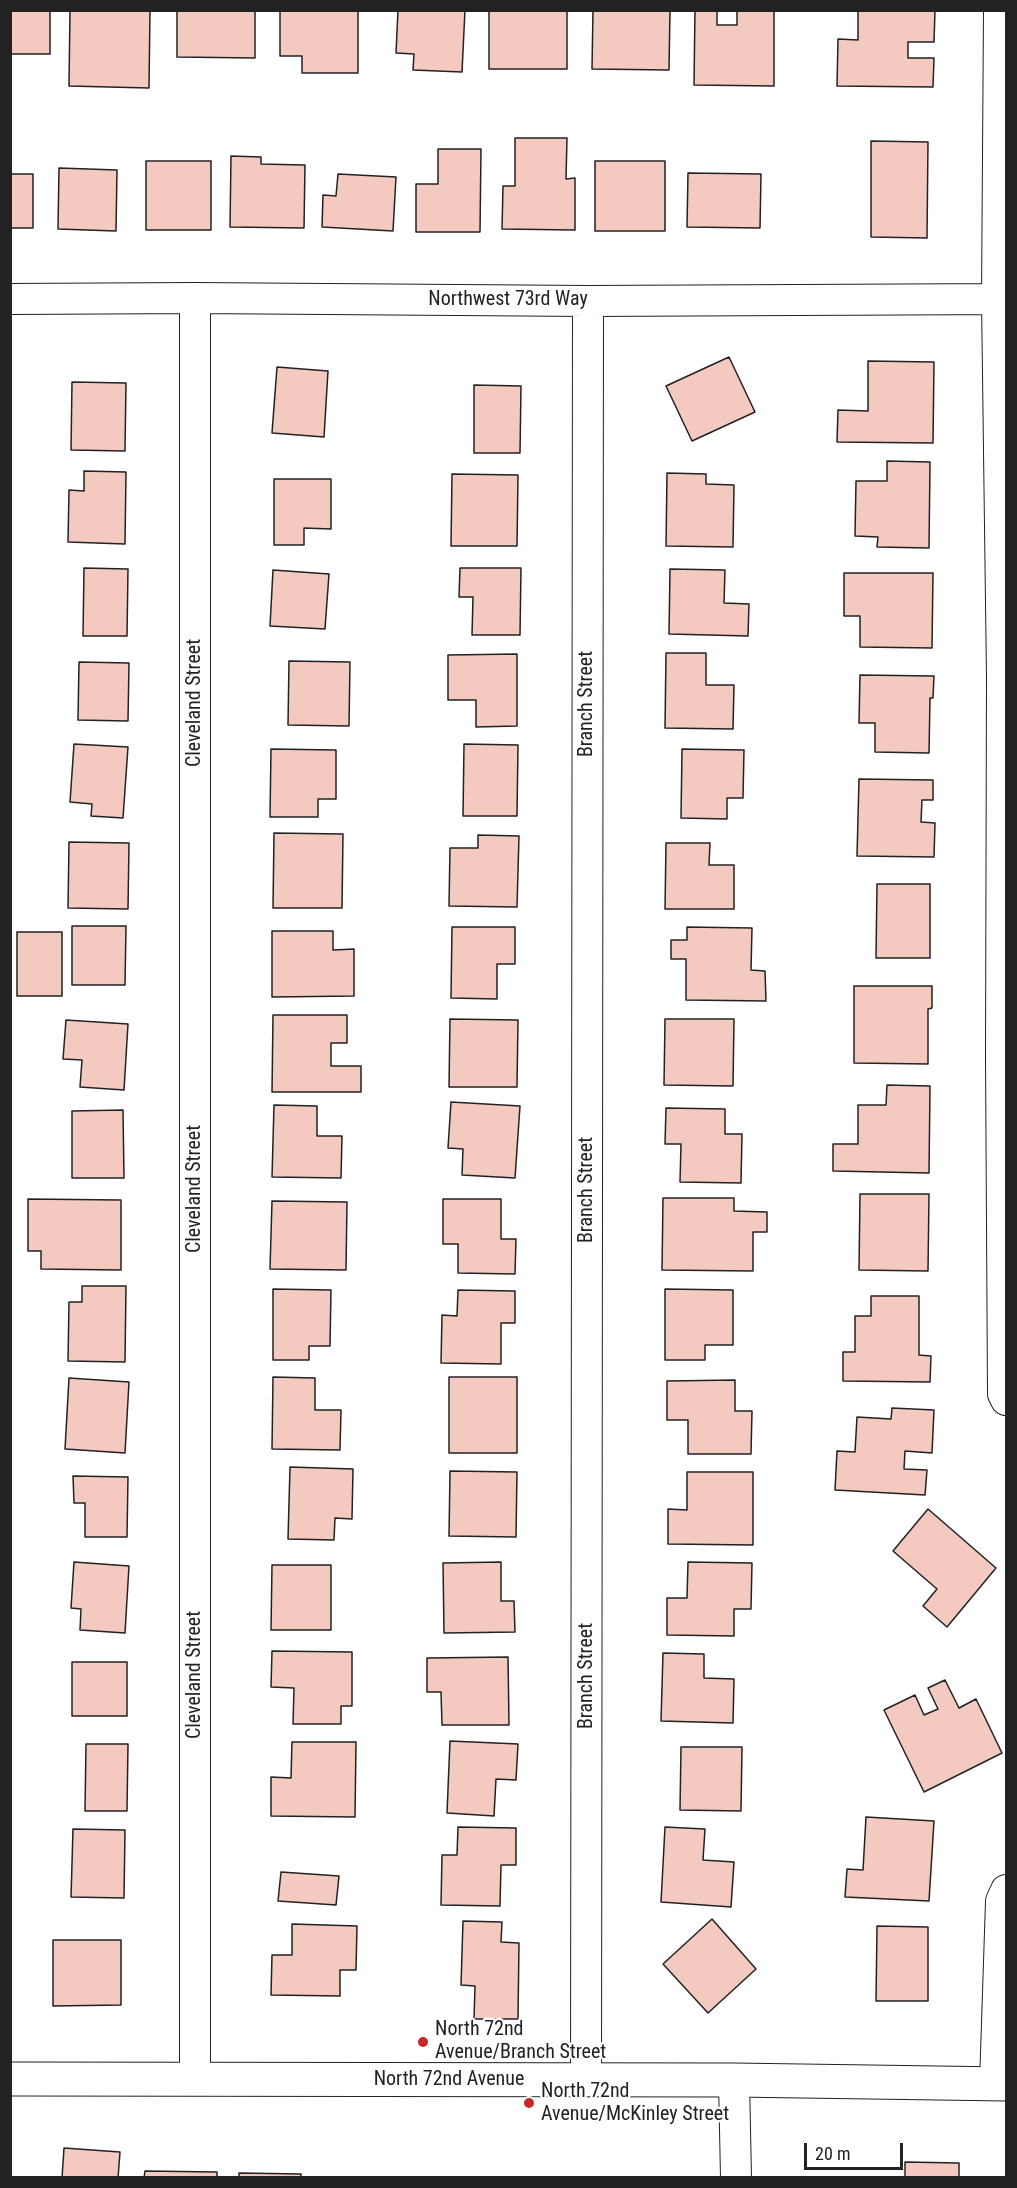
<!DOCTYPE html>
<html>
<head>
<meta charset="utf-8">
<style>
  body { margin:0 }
  #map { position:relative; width:1017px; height:2188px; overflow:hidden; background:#fff; font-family:"Roboto Condensed",sans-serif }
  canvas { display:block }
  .frame { position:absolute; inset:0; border:12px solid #222; pointer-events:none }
  .scale { position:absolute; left:804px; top:2143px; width:99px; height:27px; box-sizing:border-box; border:3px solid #222; border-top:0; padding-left:8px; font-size:18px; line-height:21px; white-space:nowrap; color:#222; -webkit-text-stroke:4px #fff; paint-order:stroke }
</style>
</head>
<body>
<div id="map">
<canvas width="1017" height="2188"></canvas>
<div class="frame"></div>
<div class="scale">20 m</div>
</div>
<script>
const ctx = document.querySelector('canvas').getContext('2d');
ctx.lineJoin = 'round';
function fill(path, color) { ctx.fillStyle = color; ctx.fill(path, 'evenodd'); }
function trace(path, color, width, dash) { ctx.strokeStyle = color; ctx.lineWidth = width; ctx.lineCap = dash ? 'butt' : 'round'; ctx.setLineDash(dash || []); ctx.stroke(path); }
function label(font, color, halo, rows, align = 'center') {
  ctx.font = font + ' "Roboto Condensed",sans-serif'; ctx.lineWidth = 4.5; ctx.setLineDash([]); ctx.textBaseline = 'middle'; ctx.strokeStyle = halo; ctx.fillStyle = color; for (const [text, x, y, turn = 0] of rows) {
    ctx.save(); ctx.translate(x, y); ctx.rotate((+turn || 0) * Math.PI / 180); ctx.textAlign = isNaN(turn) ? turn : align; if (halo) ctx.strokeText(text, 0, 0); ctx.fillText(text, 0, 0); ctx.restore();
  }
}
const building = new Path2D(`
  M10,10H50V54H10Z
  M70,10H150L149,88L69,86Z
  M177,10H255V58L177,57Z
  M280,10H358V73H302V56H280Z
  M398,10H465L462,72L413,70L414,54L396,53Z
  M567,10V69H489V11Z
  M593,10H670L669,70L592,69Z
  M695,10H717V25H737V10H774V86L694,85Z
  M858,10H935L934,42H908V58H934L933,87L837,86L838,39L858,40Z
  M515,138H567L566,179L575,178V230L502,229L503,186H515Z
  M871,141L928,142L927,238L871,237Z
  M438,149H481L480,232H416V184H438Z
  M231,156L261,157V164L305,165L304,228L230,227Z
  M146,161H211V230H146Z
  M595,161H665V231H595Z
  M59,168L117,170L116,231L58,229Z
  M688,173L761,174L760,228L687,227Z
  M10,174H33V228H10Z
  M338,174L396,177L393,231L322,227L323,195L336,196Z
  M729,357L755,412L692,441L666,386Z
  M868,361L934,362L933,443L837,442L838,410L868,411Z
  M277,367L328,371L324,437L272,433Z
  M72,382L126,383L125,451L71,450Z
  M474,385L521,386L520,453H474Z
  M887,461L930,462L929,548L877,547L878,537L855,536L856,481H887Z
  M84,471L126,472L125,544L68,542L69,490L84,491Z
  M667,473L706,474V484L734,485L733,547L666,546Z
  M452,474L518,475L517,546H451Z
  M274,479H331V529L304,528V545H274Z
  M84,568L128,569L127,636H83Z
  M460,568H521L520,635H472L473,597H459Z
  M670,569L725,570L724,603L749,604L748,636L669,634Z
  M273,570L329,574L325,629L270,626Z
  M844,573H933L932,648L860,647V616H844Z
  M666,653H706V685H734L733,729L665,728Z
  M517,654V726L476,727V700H448V655Z
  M289,661L350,662L349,726L288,725Z
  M79,662L129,663L128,721L78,720Z
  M860,675L934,676L933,698H930L929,753L875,752V723H859Z
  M74,744L128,747L123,818L91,816L92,804L70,802Z
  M464,744L518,745L517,816H463Z
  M271,749L336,750V799H318V817H270Z
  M682,749L744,750L743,798H727V819L681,818Z
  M859,779L933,780V800H922L921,822L935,823L934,857L857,856Z
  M274,833L343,834L342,908H273Z
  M478,835L519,836L517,907L449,906L450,848H478Z
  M69,842L129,843L128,909L68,908Z
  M666,843H710L709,865H734V909H665Z
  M877,884H930V958H876Z
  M72,926H126L125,985H72Z
  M452,927H515V964H497V999L451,998Z
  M687,927L752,928L751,970L765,971L766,1001L686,1000V959H671V940H687Z
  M272,931H333V950L354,949V996L272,997Z
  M17,932H62V996H17Z
  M854,986H932V1008L928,1009V1064L854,1063Z
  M273,1015H347V1043H331V1066H361V1092H272Z
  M450,1019L518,1020L517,1087H449Z
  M665,1019H734L733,1086L664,1085Z
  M66,1020L128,1024L124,1090L80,1087L82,1060L63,1059Z
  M887,1085L930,1086L929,1173L833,1171V1144H858V1105H886Z
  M451,1102L520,1106L515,1178L462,1175L463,1149L448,1148Z
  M274,1105L317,1106V1136H342L341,1178L272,1177Z
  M666,1108L725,1109V1134H742L741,1183L680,1182L681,1144H665Z
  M123,1110L124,1178H72V1111Z
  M860,1194H929L928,1271L859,1270Z
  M663,1198H734V1211L767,1212V1232H753V1271L662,1270Z
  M28,1199L121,1200V1270L41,1269V1251H28Z
  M443,1199H501V1239H516L515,1274L458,1273V1244H443Z
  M272,1201L347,1202L346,1270L270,1269Z
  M82,1286H126L125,1362L68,1361L69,1302H82Z
  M273,1289L331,1290L330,1346H309V1360H273Z
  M665,1289L733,1290V1345H705V1360H665Z
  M458,1290L515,1291V1323H501V1364L441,1363L442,1315L457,1316Z
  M871,1296H919V1355L931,1356L930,1382L843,1381V1352H855V1316H871Z
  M273,1377L315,1378V1410H341L340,1450L272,1449Z
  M449,1377H517V1453H449Z
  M69,1378L129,1382L125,1453L65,1449Z
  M735,1380V1411H752L751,1454H688V1420H667V1381Z
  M892,1408L934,1410L932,1453L905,1451L904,1469L927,1470L925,1495L835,1490L837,1451L855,1452L857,1417L891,1419Z
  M290,1467L353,1469L352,1519L335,1518L334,1540L288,1539Z
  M450,1471L517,1472L516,1537L449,1536Z
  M687,1472H753V1545L668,1544V1509L687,1510Z
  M73,1476L128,1477L127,1537H85V1503H74Z
  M928,1509L996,1568L947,1627L923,1606L937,1589L893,1551Z
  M74,1562L129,1566L125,1633L80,1630L81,1609L71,1608Z
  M501,1562V1601H514L515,1632L444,1633L443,1563Z
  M688,1562L752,1563L751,1609H734V1636L667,1635V1598H687Z
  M272,1565H331V1630H271Z
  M272,1651L352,1652V1706H341V1724H293L294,1688L271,1687Z
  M663,1653L704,1654V1678L734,1679L733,1723L661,1721Z
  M508,1657L509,1725H442L441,1692H427V1658Z
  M72,1662H127V1716H72Z
  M945,1680L959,1708L976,1699L1002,1753L924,1792L884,1710L915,1695L924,1715L938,1709L928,1688Z
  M450,1741L518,1744L516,1780L496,1779L494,1816L447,1813Z
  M292,1742H356L355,1817L271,1816V1777L291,1778Z
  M86,1744H128L127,1811H85Z
  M681,1747H742L741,1811L680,1810Z
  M866,1817L934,1821L929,1901L845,1897L847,1869L863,1870Z
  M458,1827L516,1828V1865H501L500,1906L441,1905L442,1855H457Z
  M665,1827L705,1829L703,1860L734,1862L731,1907L661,1902Z
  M73,1829L125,1830L124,1898L71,1897Z
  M281,1872L339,1876L336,1905L278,1901Z
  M712,1919L756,1969L708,2013L663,1964Z
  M463,1921L502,1922L501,1942L519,1943L518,2019H474L475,1986L461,1985Z
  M292,1924L357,1926L356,1970H340V1996L271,1995L272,1955H292Z
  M877,1926L928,1927V2001H876Z
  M53,1940H121V2005L53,2006Z
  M64,2148L120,2152L118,2178H62Z
  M905,2162L959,2163V2178H905Z
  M145,2171L217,2172V2178H144Z
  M239,2173L301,2174V2178H239Z`);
fill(building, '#f3c9c0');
trace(building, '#222', 1.5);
const minor = new Path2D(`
  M999,10L997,299L1002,678L1001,1055L1003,1394L1006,1400
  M195,298V2079
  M10,299L195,298L588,301L1006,299
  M586,2080L588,301
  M734,2080L736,2178
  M995,2084L1001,1901L1006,1890`);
const tertiary = new Path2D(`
  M10,2079L734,2080L1006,2084`);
trace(minor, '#222', 32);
trace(tertiary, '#222', 35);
trace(minor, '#fff', 30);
trace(tertiary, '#fff', 33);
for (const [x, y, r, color] of [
  [423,2042,6,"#c62828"],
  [529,2103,6,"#c62828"]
]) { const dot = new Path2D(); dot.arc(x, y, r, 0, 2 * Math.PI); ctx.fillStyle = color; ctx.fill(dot); trace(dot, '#fff', 2); }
label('20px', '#222', '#fff', [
  ["Northwest 73rd Way",508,300],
  ["Cleveland Street",195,703,-90],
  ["Branch Street",587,704,-90],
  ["Cleveland Street",195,1189,-90],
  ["Branch Street",587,1190,-90],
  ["Cleveland Street",195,1675,-90],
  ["Branch Street",587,1676,-90],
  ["North 72nd Avenue",449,2080]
]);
label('20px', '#222', '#fff', [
  ["North 72nd",435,2030],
  ["Avenue/Branch Street",435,2053],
  ["North 72nd",541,2092],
  ["Avenue/McKinley Street",541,2115]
], 'left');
</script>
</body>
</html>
